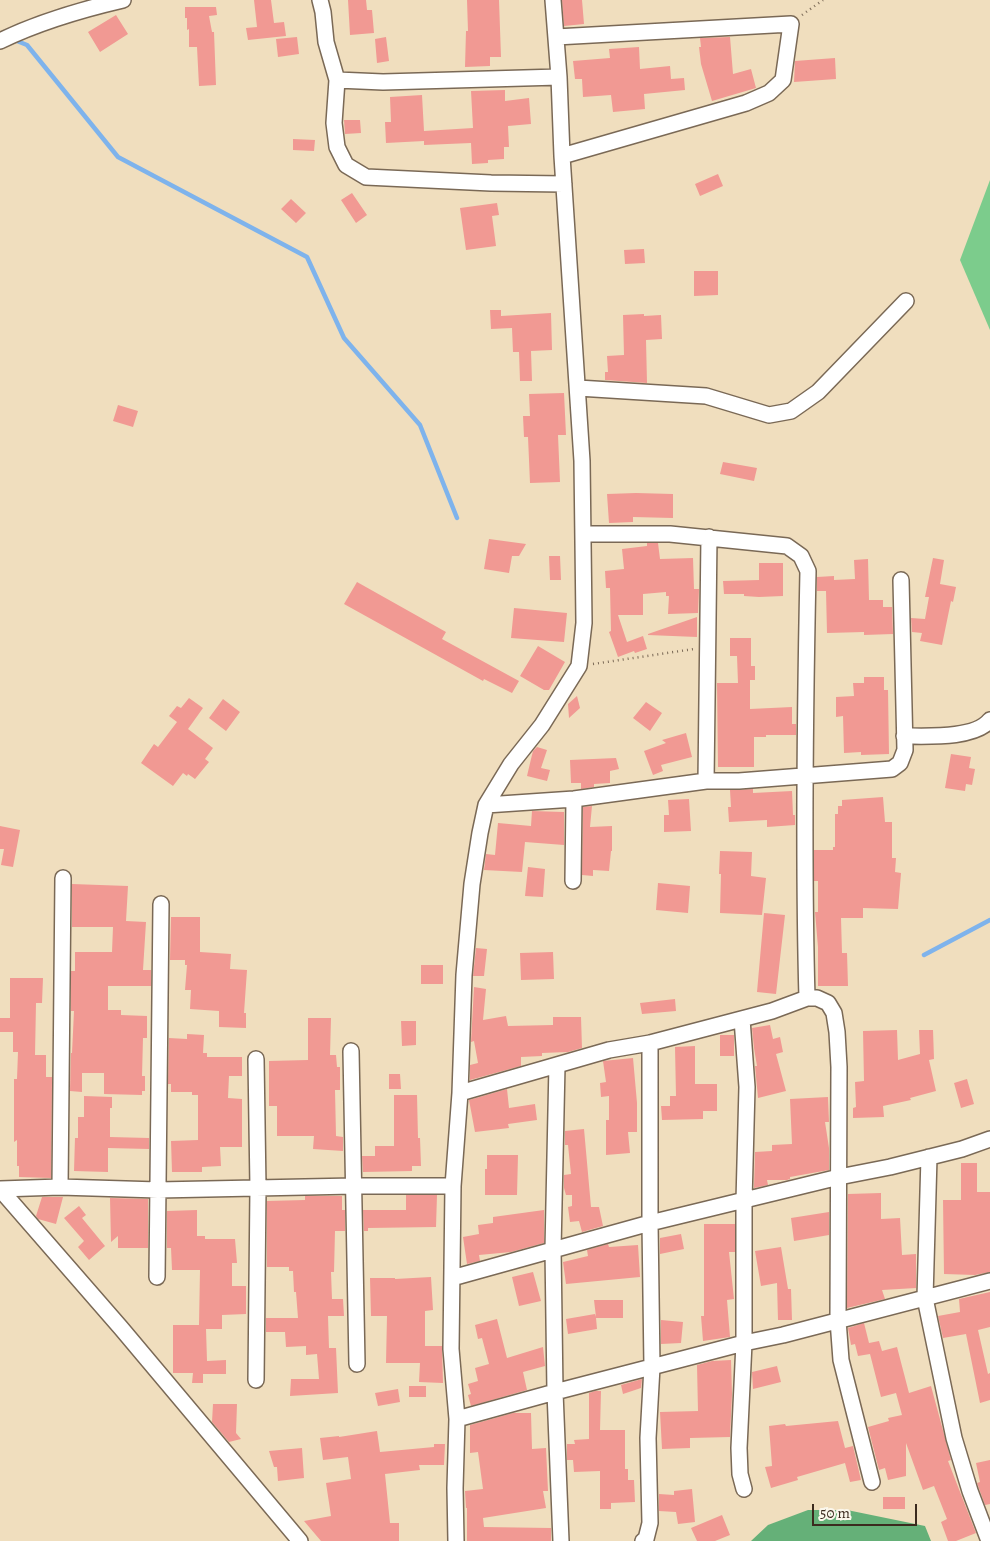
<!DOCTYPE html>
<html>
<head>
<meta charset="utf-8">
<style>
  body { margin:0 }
  #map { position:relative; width:990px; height:1541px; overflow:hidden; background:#f0debe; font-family:Alegreya,serif }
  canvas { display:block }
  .scale { position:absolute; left:812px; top:1504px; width:105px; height:22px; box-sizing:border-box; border:2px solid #3b2a1e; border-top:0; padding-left:6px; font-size:15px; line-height:18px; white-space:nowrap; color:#3b2a1e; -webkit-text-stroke:4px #fbf7ec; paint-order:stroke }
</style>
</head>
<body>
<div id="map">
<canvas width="990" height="1541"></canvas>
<div class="scale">50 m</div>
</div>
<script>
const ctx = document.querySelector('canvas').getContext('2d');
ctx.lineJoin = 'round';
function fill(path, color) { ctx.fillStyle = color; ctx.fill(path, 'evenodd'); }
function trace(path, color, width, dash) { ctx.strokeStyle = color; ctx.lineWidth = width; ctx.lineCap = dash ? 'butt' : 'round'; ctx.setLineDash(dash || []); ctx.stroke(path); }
fill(new Path2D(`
  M990,180V330L960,260Z`), '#7ccc8c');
fill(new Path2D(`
  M808,1510H847L925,1526L931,1541H751L768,1525Z`), '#65b078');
trace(new Path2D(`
  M12,39L27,45L118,157L307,257L344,338L420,425L457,518
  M924,955L990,920`), '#7eb3ec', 4.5);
fill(new Path2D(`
  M254,0H271L274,23L284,22L286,36L248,40L246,28L257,27Z
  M348,0H366L367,10H372L374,33L350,35Z
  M467,0H499L501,57H490V66L465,67L466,31H468Z
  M562,0H582L584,24L564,26Z
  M185,7H216L217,15L209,16L212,32H214L216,85L199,86L197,47H189V29L187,30V18H185Z
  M116,15L128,34L100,52L88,32Z
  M297,37L299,54L278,57L276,39Z
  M386,37L389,61L377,63L375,39Z
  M730,37L733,74L751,69L756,88L712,101L701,64L699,47H701L700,38Z
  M639,47L640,69L670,66L671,79L684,78L685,90L644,94L645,109L613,112L611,95L583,97L582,79H575L573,61L610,58L609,49Z
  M835,58L836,79L794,82L795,61Z
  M505,90V101L529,98L531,124L508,126L509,147H504V159L488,160V163L472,164L471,143L424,145V141L386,143L385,122H391L390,97L422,95L424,131L473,128L471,91Z
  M344,120H360L361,133L345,134Z
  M293,139L315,140L314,151L293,150Z
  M718,174L723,186L700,196L695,184Z
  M352,193L367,215L356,223L341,200Z
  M291,199L306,213L296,223L281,209Z
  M497,203L499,215L492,216L496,246L466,250L460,208Z
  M644,249L645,263L625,264L624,250Z
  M694,271H718V295L694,296Z
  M490,310H501V316L551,313L552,350L531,351L532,381H520L519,352H513L512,328L491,329Z
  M644,314V316L661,315L662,339L646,340L647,383L605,380V372H608L607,356L624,355L623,315Z
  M564,393L566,435H558L560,482L530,483L528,437H524L523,416H530L529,394Z
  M118,405L138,411L133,427L113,421Z
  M723,462L757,468L754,481L720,474Z
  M636,493L673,494V518L633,517V522L609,523L607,494Z
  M489,539L526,544L519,556H512L509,573L484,569Z
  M647,543H658L660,559L693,558L694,589H699L698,613L668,614L669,596H666V592L643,594V615H618L627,642L643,636L647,649L635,653L634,651L618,657L609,632L611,631L610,588H606L605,571L624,569L622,549L647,546Z
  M549,556H560L561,580H550Z
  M933,558L944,560L940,584L956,587L953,602L951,601L942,645L920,641L922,633L912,632L911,618L925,619L929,597H925Z
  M868,559L869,600H883V607H892L893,634L864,635V632L827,633L826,591H817V577L834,576V580L855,579L854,560Z
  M759,563H783V596L759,597L744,596V594H724L723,581L759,580Z
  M357,582L446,632L442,639L519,681L512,693L484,679L483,681L344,604Z
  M514,608L567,613L564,642L511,638Z
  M697,617V637L648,635V634Z
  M730,638H751V666H755V680H750V709L792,707V724H796V735H766V737H754V767H718L717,683H738L737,656H730Z
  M538,646L565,662L549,690H544L520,676Z
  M864,677H884V690H888L889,754L861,755V752L844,753L843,716L836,717V697L854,696L853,683H864Z
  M577,696L580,708L569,718L568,704Z
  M189,698L203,708L188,729L213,748L205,759L209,762L195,779L188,774L187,776L183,773L173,786L141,763L154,744L158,747L177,722L169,716L177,706L181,708Z
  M223,699L240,712L226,731L209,718Z
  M646,702L662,713L650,731L633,718Z
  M686,733L692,757L661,765L663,771L653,775L644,751L666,743L662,740Z
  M537,747L547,750L541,768L550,770L547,781L527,776L531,759L533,751Z
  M951,754L971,757L969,768L975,769L972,785L966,784L965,791L945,788Z
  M616,758L619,769L610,771V783L594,784V787L581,789V783H571L570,760Z
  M753,789V793L792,791L793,815H795V825L767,827V820L729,822L728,807H731L730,790Z
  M883,797L885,822H892V858H896L895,872L901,873L898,909L863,908V918H841L842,953H847L848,986H818V947L815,912H818V881H814V850H833V847H835V814H838V806H842V800Z
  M689,799L691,831L664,832V815H669L668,800Z
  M592,806L590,827L612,826V851H611L609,871L593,870V876L582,875L583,807Z
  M532,811L564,812V845L525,842L522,872L484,870L486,854L495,855L498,823L531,826Z
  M0,826L20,830L13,867L1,865L4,849H0Z
  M720,851L752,852L751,876L766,878L762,915L720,913L721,874H719Z
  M528,867L545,869L543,897L525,896Z
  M658,883L690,886L688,913L656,910Z
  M72,884L128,886L126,921L146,922L143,970H151V986H108V1010H121V1015L147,1016V1038H143L142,1076H145V1091H142V1095L104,1094V1073H82V1092L70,1091L71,1053H72L74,1011H71V971H75V952H112L113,927H72Z
  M764,913L785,915L776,994L757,992Z
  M171,917H200V952L231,954L230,969L247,970L244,1013H246V1028L219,1027V1011L190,1009L191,990H185L187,965H185V960H170Z
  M476,948L487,949L484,976H473Z
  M553,952L554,979L521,980L520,953Z
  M421,965H443V984H421Z
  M10,978H43L42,1003H36L35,1055H46V1077H52L51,1178L19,1177V1166H17V1140L14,1142V1079H17L18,1052H13V1032H0V1018H10Z
  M474,987L486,989L483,1020L506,1016L508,1026L553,1025V1017H581L582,1048L568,1052L542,1053V1056L521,1057V1066L470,1080V1065L478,1063L474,1041L471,1042Z
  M675,999L676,1011L642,1014L640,1003Z
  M308,1018H331L330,1055H336L337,1067H340V1090H335L336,1136L343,1137V1151L313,1149L314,1136H277V1106H269V1061L308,1060Z
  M401,1021H416V1045L402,1046Z
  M770,1025L773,1039L780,1037L783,1052L776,1054L786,1091L758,1098L755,1066H757L754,1048L752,1028Z
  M897,1030L898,1060L920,1054L919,1030H933L934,1059L929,1060L936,1091L910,1098L911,1100L883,1106L884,1117L853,1118V1108L856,1107L855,1082L864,1081L863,1031Z
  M187,1034L204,1035L203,1053H207V1057H242V1076H229L228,1098L242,1099V1147H220L221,1166L202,1167V1172H172L171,1141L198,1140V1095H192V1092H171V1084H168L169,1038L187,1039Z
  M720,1035H734V1056H720Z
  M695,1046V1084H717V1111H703V1119L662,1120L661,1106H670V1096H676L675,1047Z
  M633,1058L637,1103V1132H628L630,1153L606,1155V1120H609V1096L601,1097L600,1083L606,1082L603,1061Z
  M389,1074H400L401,1089H389Z
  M967,1079L974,1104L961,1108L954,1083Z
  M507,1089L509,1108L535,1104L537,1120L508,1124L509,1128L475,1132L469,1100Z
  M394,1095H417L418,1138H420L421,1166H412V1171L363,1172L362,1156H375V1146H394Z
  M84,1096L112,1097V1108H110V1137L149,1138V1149L108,1148V1172L74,1171L75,1138H78V1117H84Z
  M828,1097L829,1122H825L829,1148V1170L790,1177V1179L787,1180H767L768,1185L754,1188L755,1152L772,1151V1145L792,1144L790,1099Z
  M584,1129L591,1207H599L603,1226L582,1232L579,1221L570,1222L568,1207L572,1206V1195H566L564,1188V1175L571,1174L568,1145H565V1131Z
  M487,1155H518L517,1195H485V1169H487Z
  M961,1163H977V1192H990V1272L975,1275L944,1274L943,1200H961Z
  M881,1193V1219L900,1218L902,1255L916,1254V1288L882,1290L885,1299L847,1308L848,1194Z
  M406,1195H437L436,1227L368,1228V1231H364L363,1210H406Z
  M305,1196H342V1210H345V1231H335L334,1272H331L332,1299H343L344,1316H328L329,1348H336L338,1393L290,1396L291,1379H319L317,1354L306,1355V1346L286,1347L285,1332H266V1318H298L296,1292H294L293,1271H289V1267H267V1201L305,1200Z
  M42,1197H63L56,1224L38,1219L36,1216Z
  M110,1198L148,1199V1248H118V1236L111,1242Z
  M79,1206L86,1215L82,1218L105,1246L89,1260L78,1247L84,1241L64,1218Z
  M197,1210V1236H205V1239H235L237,1263H232V1286H246V1314L222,1315V1329H206L207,1361L226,1360V1374H203V1383H192L193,1373H173V1325H199L200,1270H172L171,1248H167V1211Z
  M544,1210V1243L511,1252L479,1255L480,1261L467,1264L463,1237L479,1234L478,1225L493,1223V1217Z
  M829,1212V1235L794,1241L791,1218Z
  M704,1224H735V1252H729L734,1299L727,1300L730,1337L703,1341L701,1316H704Z
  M681,1234L684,1249L660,1254V1238Z
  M608,1244L609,1247L638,1245L640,1277L566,1284L563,1262L588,1256L587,1250Z
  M781,1247L788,1289H791L792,1320H778L777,1283L761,1286L755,1251Z
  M533,1272L541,1301L519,1306L512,1277Z
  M431,1277L433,1310L425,1311V1346H442L443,1383L419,1382L420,1363H386L387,1316H371L370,1278H395V1279Z
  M990,1292V1327L978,1330L988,1374L990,1373V1400L980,1403L966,1334L943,1338L938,1316L960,1312L959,1299Z
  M594,1300H623V1318H596L597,1329L568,1334L566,1319L595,1314L596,1317Z
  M497,1319L507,1358L543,1347L545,1366L523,1372L527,1390L471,1406L468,1395L471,1394L468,1384L478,1381L475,1368L489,1364L482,1338L478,1339L475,1325Z
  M661,1320L683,1322L681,1343L661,1344Z
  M864,1323L869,1343L879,1341L882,1351L897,1347L909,1393L931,1386L951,1460L948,1461L976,1533L956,1541H948L941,1522L947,1519L934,1486L923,1490L906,1443V1476L888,1480L885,1468L879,1470L868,1427L889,1421L888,1418L902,1415L896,1393L881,1397L870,1354L858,1356L855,1344L851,1345L848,1328Z
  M731,1360L732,1394L730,1437L690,1438V1448L662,1449L660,1412L698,1411L697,1365L712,1361Z
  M777,1366L781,1382L753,1389L752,1372Z
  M642,1379L641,1388L623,1394L621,1385Z
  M409,1386H426V1397H409Z
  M398,1389L400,1402L378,1406L375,1393Z
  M595,1391H601L600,1430H625V1469H628V1480H634L635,1502L611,1503V1509H600V1471L574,1472L573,1460H567V1444H575L574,1440L589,1439V1393Z
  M213,1404H237L236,1433L241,1439L229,1442L212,1422Z
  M513,1413H531L532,1449L546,1448L548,1491H543L546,1508L483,1518L484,1527L551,1528V1541H467V1508H466L465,1491L483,1489L478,1452L470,1453V1425Z
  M838,1421L845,1448L853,1446L861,1480L850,1482L845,1463L797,1477L798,1480L771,1488L765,1467L772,1466L769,1426L785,1424L786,1426Z
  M377,1431L380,1452L434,1447V1444H445L444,1465H419L420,1470L385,1474L390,1523H399V1541H321L304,1521L331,1516L326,1483L351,1479L348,1457L323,1460L320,1438L339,1436V1437Z
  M302,1448L304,1478L278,1481L277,1467H274L269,1451Z
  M990,1460V1504L985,1505L977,1483L980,1482L976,1463Z
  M692,1489L695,1522L678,1524L676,1512L659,1511V1494L674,1495V1491Z
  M883,1497H905V1509H883Z
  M722,1515L730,1535L715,1541H697L691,1528Z`), '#f19993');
const minor = new Path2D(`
  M320,0L323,12L326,42L337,80L383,82L559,77
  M556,37L791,24L783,80L769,93L746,103L562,156
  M0,41C39,22 80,10 123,0
  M337,80L334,123L337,147L346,165L366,177L491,183L564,184
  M578,388L706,396L769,415L791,411L818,392L906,301
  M583,534H670L787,546L801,556L808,571C805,713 803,856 807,998
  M904,736C927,736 975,739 990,720
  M706,781L709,537
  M486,805L574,799L706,781H739L892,769L900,763L905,750L901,580
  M573,881L574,799
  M742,1019L747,1087L744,1201V1343L739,1448L740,1474L744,1489
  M351,1051L357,1364
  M256,1059L258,1188L256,1380
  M557,1065L553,1249L555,1392L561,1541
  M460,1093L609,1050L650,1043L772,1011L807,998H817L828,1003L834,1013L837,1032L839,1067L838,1320L841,1360L872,1482
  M929,1157L925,1298L954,1438L970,1491L989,1541
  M60,1187L63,878
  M0,1189L121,1328L300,1541
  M0,1189L60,1187L158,1190L354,1186H453
  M157,1277L161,904
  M452,1278L650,1223L839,1177L890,1167L962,1149L990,1139
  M457,1419L555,1392L744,1343L783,1335L990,1281
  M456,1541L455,1488L457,1419L451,1349L453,1186L460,1093L464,975L472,884L480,833L486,805L511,764L542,725L579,666L584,623L582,461L562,156L559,77L553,0
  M643,1541L646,1539L650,1523L648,1438L652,1367L650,1223V1043`);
trace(minor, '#7a6956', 18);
trace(new Path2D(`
  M802,15L823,0
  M593,664L694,649`), '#7a6956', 2.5, [1, 4]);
trace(minor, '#fff', 15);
</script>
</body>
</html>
